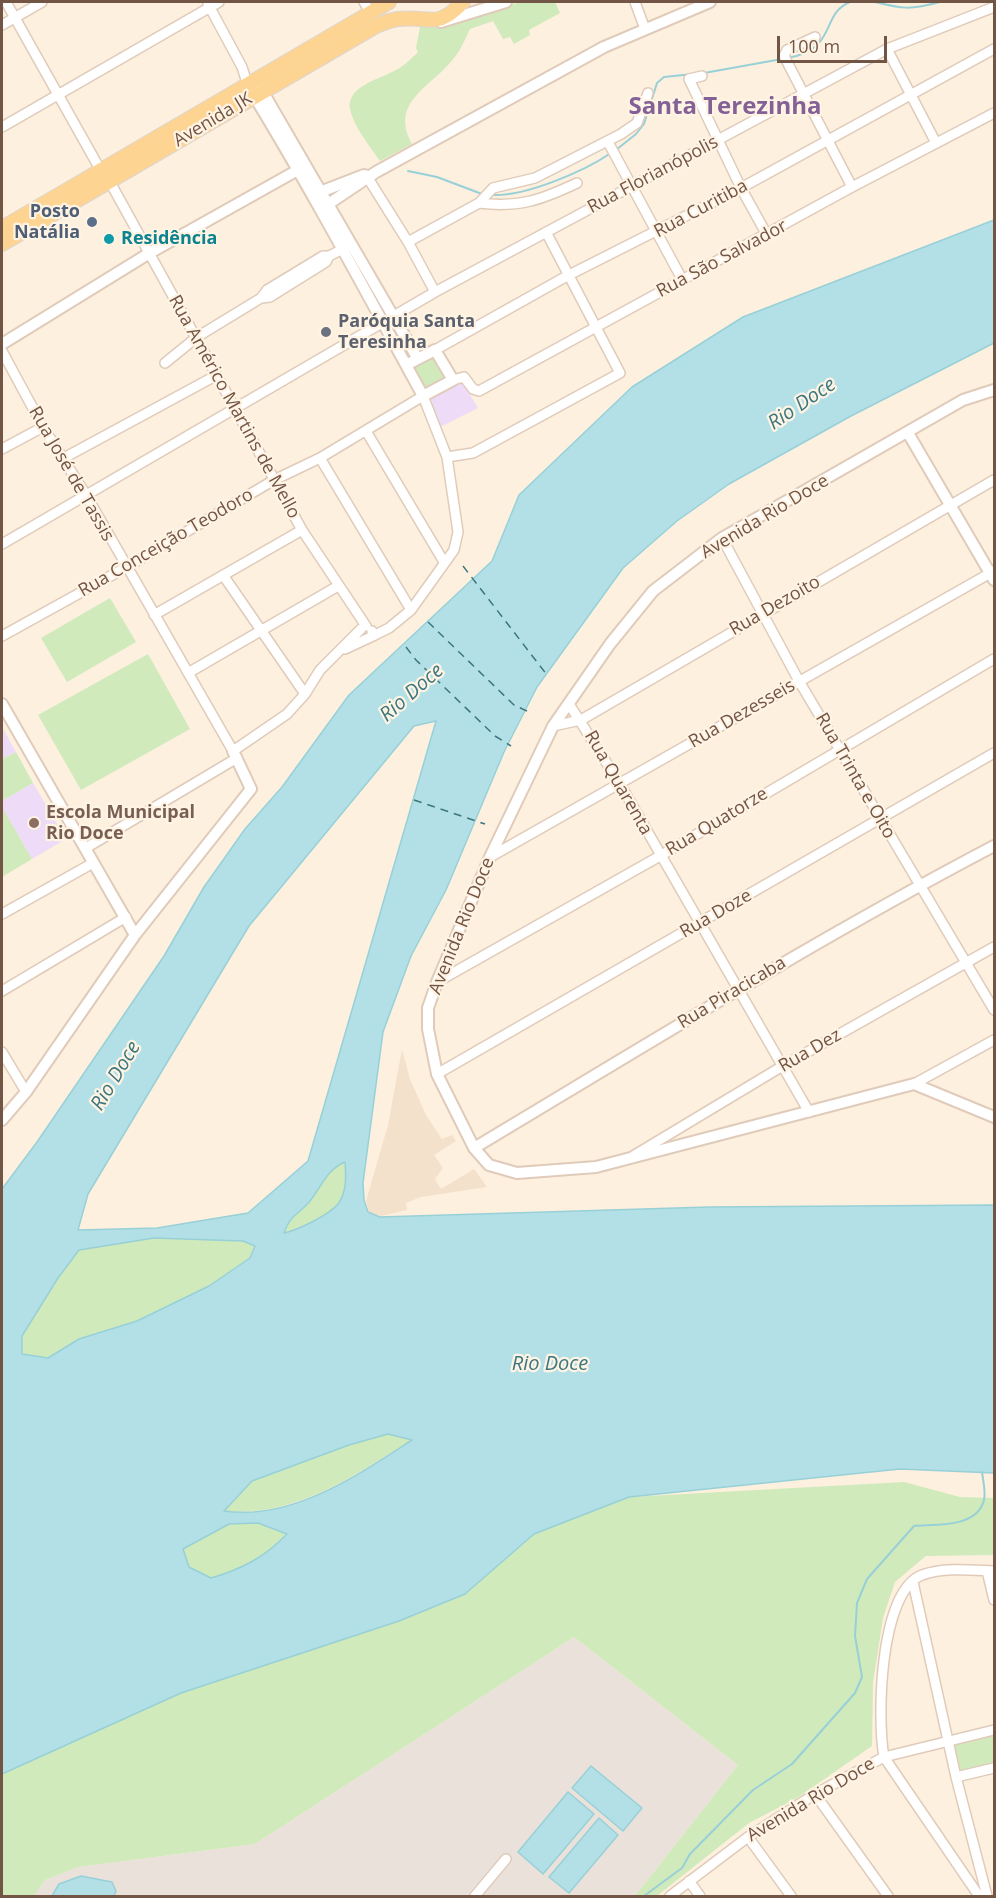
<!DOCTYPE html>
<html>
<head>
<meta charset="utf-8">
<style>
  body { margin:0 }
  #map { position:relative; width:996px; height:1898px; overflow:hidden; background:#fdf0de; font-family:"Open Sans",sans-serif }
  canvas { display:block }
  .frame { position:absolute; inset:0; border:3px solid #735546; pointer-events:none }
  .scale { position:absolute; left:777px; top:36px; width:110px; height:27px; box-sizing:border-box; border:3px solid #735546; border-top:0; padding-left:8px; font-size:18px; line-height:21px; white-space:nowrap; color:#735546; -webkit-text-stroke:4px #fff4e4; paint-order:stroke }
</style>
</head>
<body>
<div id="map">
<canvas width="996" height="1898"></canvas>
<div class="frame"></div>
<div class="scale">100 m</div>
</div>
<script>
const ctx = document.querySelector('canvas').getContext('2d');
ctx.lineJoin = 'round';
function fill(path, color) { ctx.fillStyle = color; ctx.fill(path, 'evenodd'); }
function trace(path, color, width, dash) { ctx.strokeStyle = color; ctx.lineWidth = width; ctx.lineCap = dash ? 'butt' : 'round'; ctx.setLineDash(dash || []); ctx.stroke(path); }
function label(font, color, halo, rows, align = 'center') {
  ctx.font = font + ' "Open Sans",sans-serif'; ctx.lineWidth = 4.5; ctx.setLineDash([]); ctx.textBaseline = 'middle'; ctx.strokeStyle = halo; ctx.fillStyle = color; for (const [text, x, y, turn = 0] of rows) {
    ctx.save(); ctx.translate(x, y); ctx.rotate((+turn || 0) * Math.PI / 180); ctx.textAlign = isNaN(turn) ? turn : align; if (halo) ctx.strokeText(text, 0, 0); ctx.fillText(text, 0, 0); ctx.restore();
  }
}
fill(new Path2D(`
  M402,1049L410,1079L426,1115L442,1139L452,1135L456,1141L434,1155L443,1168L435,1179L441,1189L474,1169L487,1187L421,1197L406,1203L407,1210L381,1216L369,1213L366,1201L388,1125Z`), '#f4e1cc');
fill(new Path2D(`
  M574,1637L738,1765L635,1896H34L45,1880L78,1867L255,1844Z`), '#eae1da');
fill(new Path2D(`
  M462,381L478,408L438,428L425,399Z
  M2,727L16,752L2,759Z
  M33,783L66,839L32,859L2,807V801Z`), '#eddbf8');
fill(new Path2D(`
  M520,2H555L560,13L529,30L530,35L514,44L510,37L503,39L493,21L470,29C465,39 461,50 454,58C431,88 389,101 412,144L380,161C370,146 354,128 350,109C346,87 379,79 392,72C403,67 410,60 418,52L416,48L420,27H440Z
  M434,354L448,378L423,392L409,367Z
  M110,598L136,642L67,682L41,638Z
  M148,654L190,729L81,790L38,715Z
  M16,752L33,783L2,801V759Z
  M2,807L32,859L2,877Z
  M345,1162C345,1175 347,1192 338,1204C328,1216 299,1230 284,1234C291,1214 299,1215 310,1201C322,1185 326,1170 345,1162Z
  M154,1238L243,1241L255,1245L250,1258L209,1286L137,1321L79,1339L48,1358L22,1354V1336L58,1278L79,1250Z
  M388,1434L413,1439C355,1475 295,1518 224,1511L252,1481L349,1445Z
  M904,1482L960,1497L994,1498V1555L926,1556L895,1582L883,1618L873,1683L872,1746L797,1798L749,1823L657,1896H635L738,1765L574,1637L255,1844L78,1867L45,1880L34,1896H2V1774L181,1693L399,1621L465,1594L534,1534L629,1497Z
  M258,1523L287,1533C265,1557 242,1569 211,1578L189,1567L182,1549L229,1524Z
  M994,1733V1764L960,1772L953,1743Z`), '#d0eabc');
const water = new Path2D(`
  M994,220V343L851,416L729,484L677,521L623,568L537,687L504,752L446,890L411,956L383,1032L363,1183L364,1200L368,1212L380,1217L709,1207L994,1205V1473L900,1469L629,1497L534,1534L465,1594L399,1621L181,1693L2,1774V1189L37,1142L164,956L204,887L245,829L282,787L349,695L492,561L519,495L632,387L743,317ZM436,721L308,1161L248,1213L157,1228L78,1230L88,1194L249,926L414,726ZM345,1162C346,1175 347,1192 338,1204C329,1215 298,1230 284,1233C290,1214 299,1215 310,1201C322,1186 326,1170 345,1162ZM154,1238L243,1241L255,1246L250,1258L209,1286L137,1321L79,1339L48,1358L22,1354V1336L58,1278L79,1250ZM388,1434L412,1440C358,1475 292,1521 224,1511L252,1481L349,1445ZM258,1523L287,1534C265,1557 242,1569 211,1578L189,1567L183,1549L229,1524Z
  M591,1766L642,1808L623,1831L572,1788Z
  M568,1792L594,1814L543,1874L518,1852Z
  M599,1818L618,1835L569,1893L549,1877Z
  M81,1876L112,1882L116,1891L114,1896H52L59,1884Z`);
fill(water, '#b2e0e6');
trace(water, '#98d0d8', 1.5);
trace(new Path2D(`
  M875,2C902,9 911,10 940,2
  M787,58C838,50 820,14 850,2
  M704,73L782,59
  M616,150L636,134L644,124L657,83L664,77L693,74
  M408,171L437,177L482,194
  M491,195C524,197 583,172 611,153
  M644,1896L682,1868L690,1854L753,1790L792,1764L855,1693L862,1677L855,1636L857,1603L867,1579L914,1526C937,1524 977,1528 984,1500C986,1492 983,1480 982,1472`), '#98d0d8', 2);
trace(new Path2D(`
  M463,566L547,675
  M428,622L514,705L531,713
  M406,647L416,660L495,736L511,746
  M414,800L485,824`), '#3c7780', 1.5, [8, 6]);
const minor = new Path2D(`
  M6,2L101,171
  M364,2L370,12
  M635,2L645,29
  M208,4L242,67L248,86
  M2,25L42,2
  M815,37L787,50L784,56L852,187
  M887,49L936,143
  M702,76L689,79L741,188L767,235
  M2,127L219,2
  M608,142L683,281
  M366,175L408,242L435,292
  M110,182L302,530L366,626
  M479,203C519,208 541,200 577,183
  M408,242L479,203L493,188L535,178L621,134L637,123L648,93
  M261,298L267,290L323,256H329L347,247
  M435,350L567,276L741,188L994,49
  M2,351L43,427L86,495L233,751L287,714L305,694L320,670L361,629
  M165,363L197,337L261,298L270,297L326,262L329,256
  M453,380L464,377L473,389L479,391L852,187L994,113
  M366,431L444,562
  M2,449L43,427
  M447,457L473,453L620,373L546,232
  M320,458L411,610
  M62,459L217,375
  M722,538L799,681L994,1010
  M2,544L435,292L887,49L994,7
  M223,575L305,694
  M154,615L302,530
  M2,636L125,568L274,480L320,458L423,396L447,457L458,532L454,550L411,610L389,628L373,636
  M345,649L373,636L372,631
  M188,673L338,586
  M569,704L620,784L809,1112
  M553,726L581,720L994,480
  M86,848L237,758
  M490,857L994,571
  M2,914L93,863
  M437,982L660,856L994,659
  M2,991L126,917
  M2,1052L26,1092
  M437,1074L994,753
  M914,1084L994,1040
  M633,1156L781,1067L994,947
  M987,1571L994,1600
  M913,1582L956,1777L987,1896
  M956,1777L994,1768
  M815,1794L888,1896
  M748,1837L791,1896
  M689,1881L700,1896
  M475,1896L506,1859
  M670,1896L748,1837L815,1794L884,1757L994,1730
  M979,1896L884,1757C877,1719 879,1592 922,1575C944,1567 971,1570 994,1571`);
const tertiary = new Path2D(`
  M441,22L506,2
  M248,86C310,187 366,292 423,396L453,380L435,350L406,365
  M260,87L418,359
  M320,192L364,175
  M321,209L376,172L604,47L710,2
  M2,344L148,254L305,166
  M994,390L963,400L722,538L653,591L610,644L553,726L490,857L437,982L428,1008V1029L437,1074L474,1148L489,1165L517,1173L596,1167L914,1084L994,1117
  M908,433L994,580
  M2,704L135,935
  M2,1120L26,1092L135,935L251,789L233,751
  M474,1148C646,1045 817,939 994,846`);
const primary = new Path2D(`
  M2,228L389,2
  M2,244L376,26C383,23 391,20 398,19C431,15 435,31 463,2`);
trace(minor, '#e0cbba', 12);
trace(tertiary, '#e0cbba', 14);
trace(primary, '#ddd6d3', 16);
trace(minor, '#fff', 9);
trace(tertiary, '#fff', 10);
trace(primary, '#fed493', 14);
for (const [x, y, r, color] of [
  [92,222,6,"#5c6f8a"],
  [109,239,6,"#0f9aa8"],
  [326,332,6,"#6b7280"],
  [34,823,6,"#8d6e63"]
]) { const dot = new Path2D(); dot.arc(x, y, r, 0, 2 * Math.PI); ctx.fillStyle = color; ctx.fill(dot); trace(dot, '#fff4e4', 2); }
label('18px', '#735546', '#fff4e4', [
  ["Avenida JK",213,120,-31],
  ["Rua Florianópolis",653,175,-28],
  ["Rua Curitiba",701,209,-28],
  ["Rua São Salvador",722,259,-28],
  ["Rua Américo Martins de Mello",234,407,61],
  ["Rua José de Tassis",71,474,60],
  ["Avenida Rio Doce",765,517,-31],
  ["Rua Conceição Teodoro",166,543,-30],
  ["Rua Dezoito",775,606,-30],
  ["Rua Dezesseis",742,714,-30],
  ["Rua Trinta e Oito",855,776,60],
  ["Rua Quarenta",618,783,60],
  ["Rua Quatorze",717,822,-31],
  ["Rua Doze",716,914,-30],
  ["Avenida Rio Doce",462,926,-68],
  ["Rua Piracicaba",732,993,-31],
  ["Rua Dez",810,1051,-30],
  ["Avenida Rio Doce",811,1800,-31]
]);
label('bold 18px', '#4e5e75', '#fff4e4', [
  ["Posto",80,212],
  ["Natália",80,233]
], 'right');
label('bold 18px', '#0d838f', '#fff4e4', [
  ["Residência",121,239]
], 'left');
label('bold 18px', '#5b616d', '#fff4e4', [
  ["Paróquia Santa",338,322],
  ["Teresinha",338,343]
], 'left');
label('bold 18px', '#785e54', '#fff4e4', [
  ["Escola Municipal",46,813],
  ["Rio Doce",46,834]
], 'left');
label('italic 20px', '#3c7780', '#fff4e4', [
  ["Rio Doce",802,404,-34],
  ["Rio Doce",412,693,-41],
  ["Rio Doce",116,1076,-59],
  ["Rio Doce",550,1364]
]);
label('bold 24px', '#836196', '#fff4e4', [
  ["Santa Terezinha",725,107]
]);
</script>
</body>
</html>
